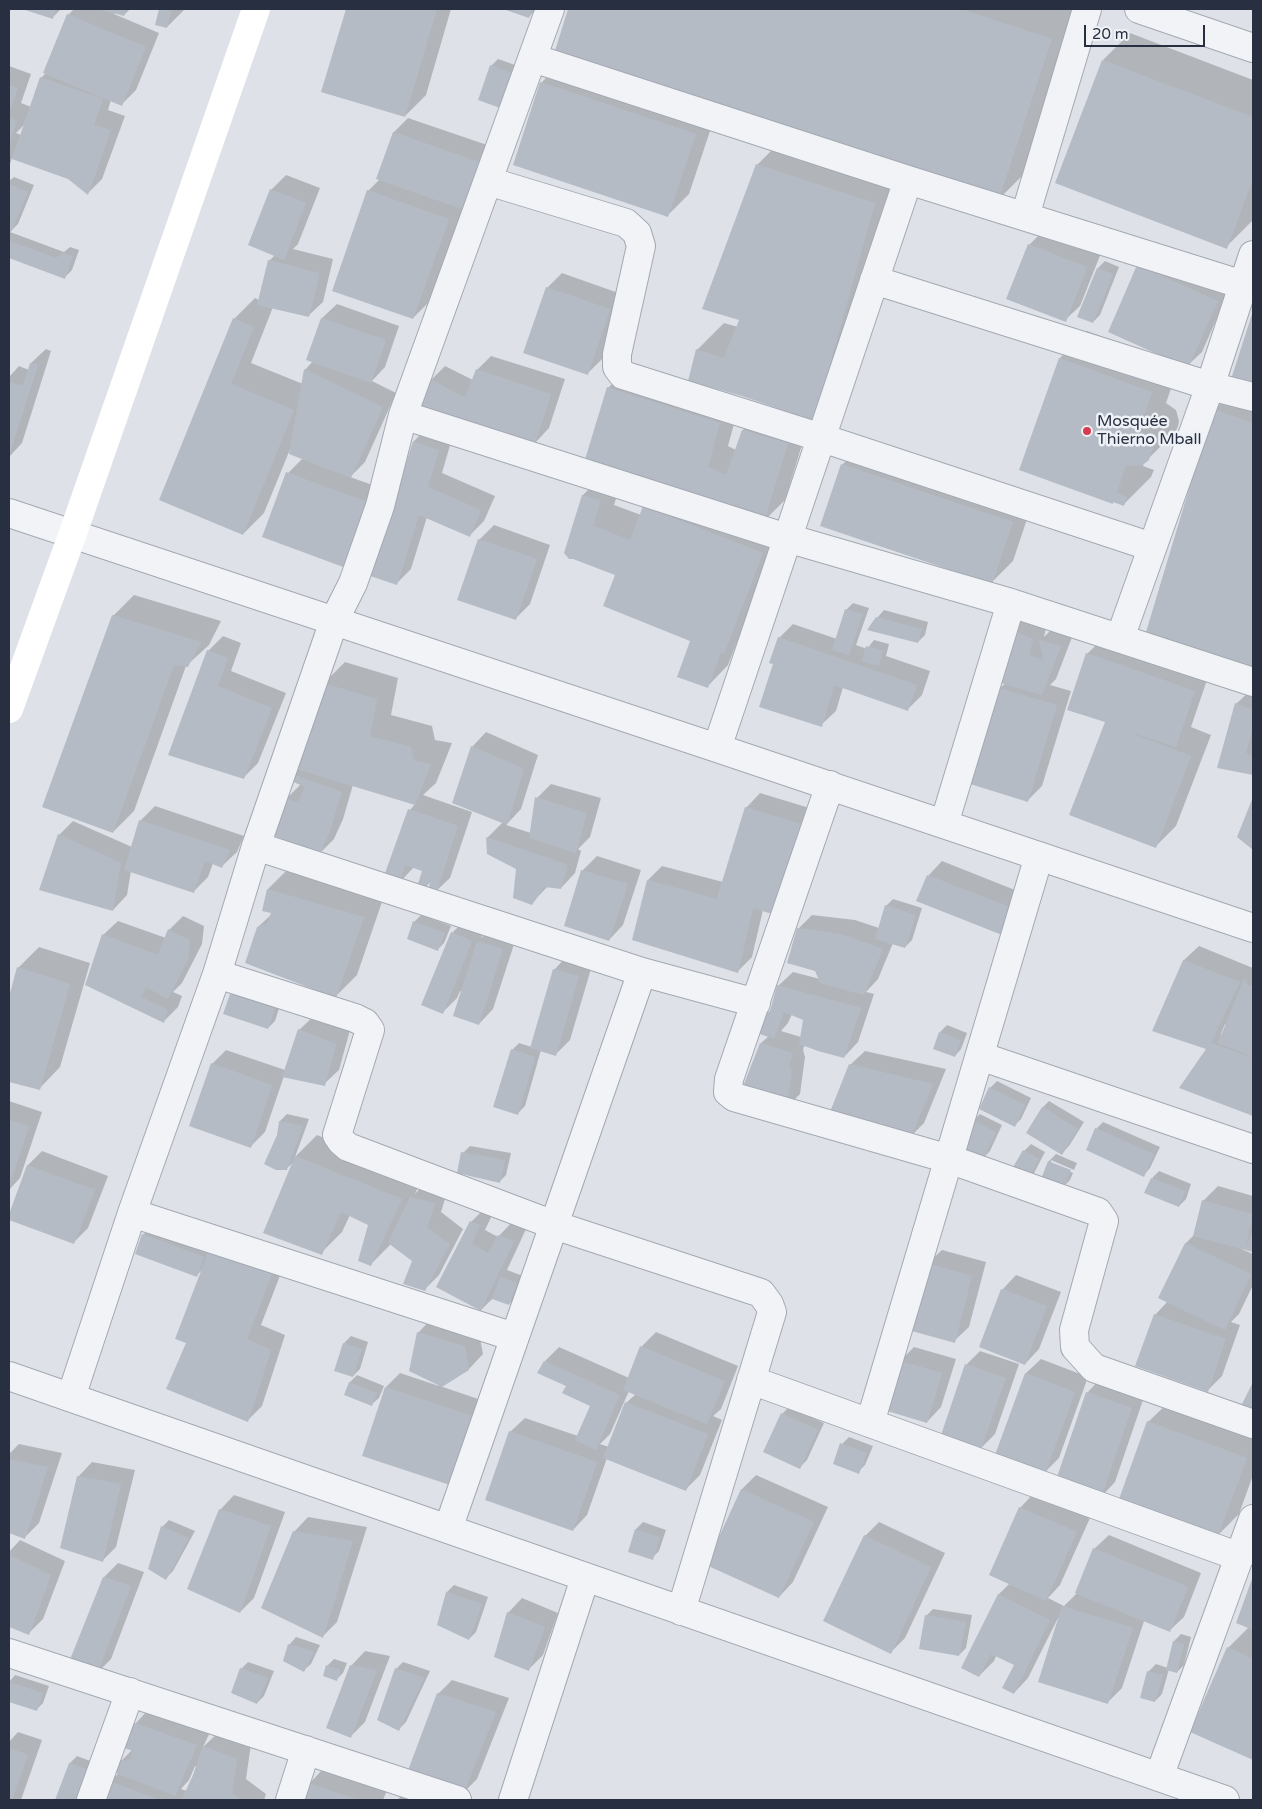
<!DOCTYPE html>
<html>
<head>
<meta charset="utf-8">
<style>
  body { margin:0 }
  #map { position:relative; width:1262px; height:1809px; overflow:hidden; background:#dee2e8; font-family:"Varela Round",sans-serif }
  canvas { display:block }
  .frame { position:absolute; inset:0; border:10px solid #272f40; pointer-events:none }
  .scale { position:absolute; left:1084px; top:25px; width:121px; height:22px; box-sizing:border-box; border:2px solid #272f40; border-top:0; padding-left:6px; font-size:15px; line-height:18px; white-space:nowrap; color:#272f40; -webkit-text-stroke:4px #eef1f6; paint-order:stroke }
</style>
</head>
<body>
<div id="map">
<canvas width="1262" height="1809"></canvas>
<div class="frame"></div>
<div class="scale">20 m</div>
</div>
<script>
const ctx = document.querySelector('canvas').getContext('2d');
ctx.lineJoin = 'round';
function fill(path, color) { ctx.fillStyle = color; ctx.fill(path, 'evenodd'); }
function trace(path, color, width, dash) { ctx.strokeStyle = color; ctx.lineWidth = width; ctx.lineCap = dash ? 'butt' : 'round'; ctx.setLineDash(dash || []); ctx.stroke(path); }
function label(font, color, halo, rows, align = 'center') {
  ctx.font = font + ' "Varela Round",sans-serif'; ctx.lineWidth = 5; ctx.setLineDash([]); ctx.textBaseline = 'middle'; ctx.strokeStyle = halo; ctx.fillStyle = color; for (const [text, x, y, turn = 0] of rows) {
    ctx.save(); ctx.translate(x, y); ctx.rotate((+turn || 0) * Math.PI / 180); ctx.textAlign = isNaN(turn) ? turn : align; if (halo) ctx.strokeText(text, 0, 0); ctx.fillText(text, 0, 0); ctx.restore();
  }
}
fill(new Path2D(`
  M25,9H61L52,18Z
  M74,9H130L124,15L115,13L114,14L159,33L136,90L122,104L111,100L108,110L125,116L102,179L88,193L68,178L12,158L9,167V66L31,74L21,103L31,107L41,78L46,73L68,15ZM25,124L21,135L16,133Z
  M161,9H185L167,27L157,24Z
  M347,9H451L426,95L405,116L322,92Z
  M506,9H536L529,17Z
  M570,9H1069L1078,12L1025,173L998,200L555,53Z
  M1130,33L1253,80V220L1226,247L1103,60Z
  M498,59L518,66L507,99L491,66Z
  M563,61L716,113L689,194L668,215L514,164L542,82Z
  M408,118L496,148L434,297L413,318L368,191L380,179L394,132Z
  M784,138L901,176L814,420L697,350L724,323L738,327L741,320L757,165Z
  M286,175L320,188L298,244L293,249L333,259L323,302L308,316L273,307L251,363L303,384L305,370L313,361L322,318L337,304L399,326L385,367L372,381L396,393L365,462L350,477L392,492L368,556L288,473L303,458L291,447L264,513L243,534L160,499L234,319L255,298L259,300L269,261L275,255L271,190Z
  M14,177L34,185L18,224L10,232L64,252L70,247L79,250L72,270L65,277L9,257V181Z
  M1044,230L1101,253L1080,306L1065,320L1029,245Z
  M1105,261L1119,267L1100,315L1093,322L1079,316L1098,268Z
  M1138,266L1231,286L1202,352L1187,366Z
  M562,273L624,295L602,359L587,374L547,288Z
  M1253,314V382L1250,386L1253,387V669L1147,632L1214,410L1242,382L1233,378Z
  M1087,331L1179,365L1166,403L1176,410L1179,421L1178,426L1176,431L1144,463L1143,466L1154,470L1151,477L1124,504L1020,470L1060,358Z
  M46,349L51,351L22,443L9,457V377L19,366L29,370L31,363Z
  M491,356L565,379L549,428L535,443L431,380L445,366L473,380L477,370Z
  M629,367L740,402L728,446L736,450L743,430L764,409L809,422L785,500L764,521L784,532L744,631L739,637L728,665L707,687L691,640L617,574L573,557L583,495L604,474L622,479L614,505L641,515L644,506L608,388Z
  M428,427L453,435L442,473L495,496L484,521L470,535L427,517L411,569L397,583L372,575L414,441Z
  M863,444L1033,501L1013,561L992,582L842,465Z
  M494,525L550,545L530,604L516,618L479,540Z
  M134,595L221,621L209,645L186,666L134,811L113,832V616Z
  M853,603L869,608L856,645L867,649L874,640L889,644L886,656L930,671L922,695L908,709L843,687L836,711L821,725L775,663L779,638L793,624L837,639L846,610Z
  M884,610L928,622L925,635L918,642L877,618Z
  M1027,616L1047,624L1044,637L1055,626L1074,632L1056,679L1050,685L1071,691L1042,786L1028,800L1000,688L1006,683L1012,630Z
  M223,636L241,643L231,671L286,693L258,763L244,777L170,754L208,651Z
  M1101,640L1208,677L1191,727L1211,735L1176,826L1155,847L1106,722L1087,654Z
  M345,662L398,678L391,715L432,726L435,740L452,743L436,783L423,795L472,812L450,878L435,892L431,881L425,888L423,871L414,867L400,882L410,810L415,804L353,785L343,819L334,839L319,854L286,799L301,784L293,774L299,768L324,683Z
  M1251,690L1253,691V774L1219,767L1236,704Z
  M486,732L538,755L521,809L506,825L531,833L537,798L551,784L601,798L590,837L578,849L581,851L575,873L561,888L548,886L532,903L517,868L488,853V837L503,822L472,747Z
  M760,793L816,810L763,910L752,957L737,972L648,880L662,866L723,882L746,808Z
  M155,806L244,836L237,852L222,866L213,863L208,877L194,891L131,871L127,895L113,910L59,835L73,821L132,847L140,821Z
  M597,856L641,870L623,925L609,940L582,871Z
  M942,861L1025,894L1016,919L928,876Z
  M289,868L384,896L357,975L336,996L258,927L274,912L268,889Z
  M893,899L922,908L912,940L905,947L893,943L878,979L866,992L874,994L858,1042L844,1057L805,1044L803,1050L805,1057L800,1094L786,1108L761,1043L769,1036L763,1018L772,1009L778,986L793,972L820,979L798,929L812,915L855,920L879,928L886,906ZM792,1014L805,1019L801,1037L781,1031L788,1023Z
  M421,915L451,926L444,943L437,950L414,922Z
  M183,916L204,926L202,944L182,983L173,992L182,996L178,1007L164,1021L87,984L103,935L118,921L166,938L169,930Z
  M466,919L486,926L481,938L492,927L517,935L493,1009L479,1024L462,992L460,991L457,998L443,1012L452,933Z
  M1199,946L1253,968V1115L1181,1087L1208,1049L1154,1030L1184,960ZM1225,1024L1227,1025L1224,1031L1220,1036Z
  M39,947L90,963L60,1067L39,1089L9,1080V1002L18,968Z
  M568,955L593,962L570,1040L556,1054L541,1050L525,1106L518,1113L512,1050L519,1043L532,1047L554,970Z
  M238,988L281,1002L275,1021L268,1028L231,995Z
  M314,1016L350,1030L339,1070L324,1084L284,1076L265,1132L251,1146L212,1064L226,1050L285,1070L299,1030Z
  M947,1025L967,1033L961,1049L955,1056L940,1032Z
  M865,1051L946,1069L924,1123L910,1137L850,1065Z
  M997,1081L1031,1098L1021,1119L1014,1126L990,1088Z
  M9,1101L42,1112L20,1178L9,1190Z
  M1049,1101L1084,1122L1069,1146L1062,1153L1042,1108Z
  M287,1114L309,1119L295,1157L317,1135L422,1178L415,1194L425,1183L448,1189L441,1212L463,1229L439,1275L425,1289L414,1260L391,1244L370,1265L369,1224L350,1215L342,1232L321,1253L294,1162L286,1169L278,1136L280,1121Z
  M980,1114L1002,1125L990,1151L983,1158L973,1121Z
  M1103,1122L1160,1147L1150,1168L1144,1175L1096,1129Z
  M1031,1144L1045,1152L1033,1175L1026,1181L1024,1151Z
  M470,1146L511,1153L506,1175L499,1182L463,1153Z
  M42,1151L108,1176L88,1228L74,1242L9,1218L28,1165Z
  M1056,1154L1077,1163L1074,1170L1051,1160V1163L1073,1173L1070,1180L1063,1187L1043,1178L1049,1161Z
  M1159,1171L1191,1184L1186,1199L1179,1206L1152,1178Z
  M1218,1186L1253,1196V1250L1240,1246L1239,1248L1253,1254V1285L1239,1314L1231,1322L1240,1325L1222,1376L1208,1390L1155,1315L1168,1301L1160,1297L1186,1243L1194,1235L1203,1201Z
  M486,1207L494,1211L485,1230L498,1237L513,1221L527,1227L507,1270L523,1276L516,1297L509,1304L493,1298L481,1310L437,1287L471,1222Z
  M150,1228L286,1260L261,1325L285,1335L262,1406L248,1420L188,1342L203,1269L197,1275L143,1235Z
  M942,1250L986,1262L969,1327L954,1341L927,1264Z
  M1016,1275L1061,1292L1039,1349L1025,1364L1002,1290Z
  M432,1318L479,1332L483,1354L469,1369L440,1386L490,1403L453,1484L386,1387L400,1373L439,1386L418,1333Z
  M656,1332L738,1366L721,1409L713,1416L722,1420L700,1475L686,1489L607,1458L587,1515L573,1530L510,1432L525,1418L578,1436L592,1405L567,1385L545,1361L559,1347L629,1378L642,1346ZM629,1391L636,1394L626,1403L609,1447L600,1444L610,1434Z
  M351,1336L368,1342L360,1369L353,1376L344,1343Z
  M914,1347L956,1359L941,1407L927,1422L900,1361Z
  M980,1351L1019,1364L995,1434L981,1448L966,1365Z
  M1041,1359L1088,1377L1059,1458L1045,1472L997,1454L1026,1373Z
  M357,1375L384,1386L379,1398L372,1404L346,1394L350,1382Z
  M1101,1378L1145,1394L1115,1482L1101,1497L1087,1393Z
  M1170,1401L1253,1432V1475L1239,1514L1218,1535L1148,1422Z
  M789,1407L824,1423L807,1460L800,1467L782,1414Z
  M849,1437L873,1446L865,1465L858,1472L842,1444Z
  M19,1444L62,1453L39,1523L25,1537L9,1532V1454Z
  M92,1462L135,1470L116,1547L102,1561L78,1477Z
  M756,1475L828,1507L793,1582L779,1597L708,1564L742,1489Z
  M1034,1493L1090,1518L1060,1585L1048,1598L1064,1606L1076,1594L1094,1549L1109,1535L1201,1573L1184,1617L1169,1631L1144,1621L1122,1688L1108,1702L1058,1618L1028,1678L1014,1693L1015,1664L996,1656L994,1661L979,1676L999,1594L1010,1583L1020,1508Z
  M234,1495L285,1512L254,1598L240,1612L220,1510Z
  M308,1517L367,1527L337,1622L323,1636L294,1532Z
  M169,1520L195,1531L173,1571L166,1578L162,1527Z
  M643,1522L666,1530L659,1551L652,1558L629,1551L636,1529Z
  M879,1522L945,1553L905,1638L891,1652L865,1536Z
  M20,1540L65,1561L43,1619L29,1633L9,1626V1552Z
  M118,1563L144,1572L111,1659L97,1673L104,1577Z
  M1253,1579V1759L1191,1731L1228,1648L1249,1627L1237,1622Z
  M454,1585L488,1597L476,1632L469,1639L447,1592Z
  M522,1598L558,1613L543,1655L529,1669L508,1613Z
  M933,1609L972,1615L966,1648L959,1655L926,1616Z
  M1181,1634L1191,1637L1184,1665L1177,1672L1169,1669L1162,1694L1155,1701L1141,1697L1149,1671L1156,1664L1168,1668L1174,1641Z
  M296,1637L320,1645L311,1664L304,1670L285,1660L290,1644Z
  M365,1651L390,1656L365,1722L351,1736V1666Z
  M334,1659L347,1663L343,1673L336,1680L327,1666Z
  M248,1662L274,1671L264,1696L257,1703L241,1669Z
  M403,1662L430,1671L406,1722L399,1729L396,1669Z
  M15,1675L49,1686L43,1703L36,1710L9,1701V1682Z
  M452,1680L509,1698L477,1779L463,1793L438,1694Z
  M149,1709L211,1730L203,1747L219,1732L251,1744L246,1779L266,1794L264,1800H191L184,1798L183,1800H103L110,1781L119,1773L121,1761L132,1750L135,1724ZM195,1766L197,1767L187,1791L181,1789L189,1780Z
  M18,1732L42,1740L21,1800H9V1742Z
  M77,1756L101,1765L88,1800H57L70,1763Z
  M323,1769L387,1790L383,1800H303L309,1784Z
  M406,1792L428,1800H397Z`), '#0003');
fill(new Path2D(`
  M22,9H56L53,19Z
  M98,9H126L124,16Z
  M159,9H172L167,28L155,25Z
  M346,9H437L405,117L321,92Z
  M503,9H532L529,18Z
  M568,9H961L1052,39L998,202L554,54Z
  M67,14L146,47L122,106L43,73Z
  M1102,60L1253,117V178L1227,249L1055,183Z
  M490,65L512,73L500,108L478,100Z
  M40,77L103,99L94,125L111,130L88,195L68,179L12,159Z
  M540,82L696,134L668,217L513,165Z
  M9,85L18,88L9,113Z
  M9,118L17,121L9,143Z
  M393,132L482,163L465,210L376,179Z
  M756,164L875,203L814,421L742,396L688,381L696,349L724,358L739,320L702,309Z
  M9,184L28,192L11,232L9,231Z
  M270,189L306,203L284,260L248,245Z
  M367,190L449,219L413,319L332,291Z
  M9,241L56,258L62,253L73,256L65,279L9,258Z
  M1028,244L1087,267L1066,322L1006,299Z
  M268,260L320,273L309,317L257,305Z
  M1137,265L1218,301L1188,368L1108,332Z
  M1097,268L1113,274L1093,323L1077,317Z
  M546,287L610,309L588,375L523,353Z
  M1253,311V380L1251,386L1231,379Z
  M233,318L254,327L231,384L294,410L243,535L159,500Z
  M321,318L386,340L371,383L306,360Z
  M1059,358L1152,392L1139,430L1149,437L1153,448L1149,460L1144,464L1138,466L1126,465L1117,493L1127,497L1124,506L1113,502V504L1019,470Z
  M30,363L38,365L9,456V382L23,386Z
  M304,369L383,407L351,478L289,454Z
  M476,369L551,394L535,444L419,409L430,379L465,398Z
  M607,387L720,423L708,467L726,475L742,430L788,443L764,522L583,466Z
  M1213,409L1253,423V670L1146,632Z
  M413,441L439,450L428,487L481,510L470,537L419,515L397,585L370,576Z
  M841,464L1013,522L992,584L820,526Z
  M286,472L378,506L354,571L262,537Z
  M582,495L601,500L593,526L630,540L643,506L763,553L724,654L721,652L708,688L677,677L690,641L603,606L615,575L573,559H569L564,553Z
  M478,539L537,559L516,620L457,600Z
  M845,609L863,614L849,655L832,650Z
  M112,615L201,642L188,667L174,665L113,833L42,807Z
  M876,617L922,629L918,643L867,630Z
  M1011,630L1033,639L1029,655L1044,661L1039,640L1061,646L1042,695L997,682Z
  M778,637L917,685L908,711L834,685L822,727L759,707L773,664L769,663Z
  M866,646L883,651L879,666L862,661Z
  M207,650L228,658L218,686L272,708L244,779L168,755Z
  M1086,653L1195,691L1176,747L1118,728L1191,756L1156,848L1069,815L1105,722L1067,710Z
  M323,683L377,699L370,736L411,747L414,761L431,764L415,805L293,768Z
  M999,688L1057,705L1028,802L970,784Z
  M1235,703L1253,710V727L1246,753L1253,757V775L1217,768Z
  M471,746L524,769L507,825L452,803Z
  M292,774L342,792L329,834L319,855L268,833L285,799L298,802L305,787L291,781Z
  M535,797L587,813L576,853L529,838Z
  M1253,797V850L1237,837Z
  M745,807L802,824L775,915L753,908L738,973L632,940L647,880L725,901L717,898Z
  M408,809L458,826L436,894L429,891L430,878L425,889L417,887L422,871L405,865L400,883L384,876Z
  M139,820L230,850L222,868L205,861L194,893L124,870Z
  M58,834L121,863L113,911L39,890Z
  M486,837L568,865L561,889L544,887L532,905L513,898L516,869L487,854Z
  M581,870L628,884L609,941L564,926Z
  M927,875L1012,908L1002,935L916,901Z
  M267,889L364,917L336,998L245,963L257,927L267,924L271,913L262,911Z
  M885,905L916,915L905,948L875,939Z
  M413,921L445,933L438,951L407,939Z
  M797,928L840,934L883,949L864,995L820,983L815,971L787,963Z
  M168,929L190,940L188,959L168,999L146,987L141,997L168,1010L164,1023L85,985L102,934L158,955Z
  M451,932L472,941L443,1014L421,1005Z
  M477,941L503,949L479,1025L453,1016Z
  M1183,960L1240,982L1211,1043L1253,1058V1116L1179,1088L1206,1049L1152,1031Z
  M17,967L70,984L40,1090L9,1082V997Z
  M553,969L579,976L556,1056L530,1048Z
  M1244,978L1248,985L1253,986V1057L1218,1043Z
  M777,985L861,1008L844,1058L818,1051L799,1044L803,1020L784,1012L774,1039L757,1033L762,1017L770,1011Z
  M230,994L275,1009L268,1029L223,1014Z
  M298,1029L336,1044L325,1086L282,1077Z
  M939,1032L961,1040L955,1057L933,1049Z
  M760,1043L793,1053L789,1065L792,1072L786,1110L740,1094Z
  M511,1049L535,1057L518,1115L493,1107Z
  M211,1063L272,1085L251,1148L189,1126Z
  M849,1064L933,1084L910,1139L828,1117Z
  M989,1087L1025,1105L1015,1127L979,1109Z
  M1042,1107L1078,1129L1062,1155L1026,1133Z
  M9,1120L29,1126L9,1186Z
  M972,1120L996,1132L983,1160L959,1149Z
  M279,1121L303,1126L287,1170H276L264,1164L277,1135Z
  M1095,1128L1154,1154L1144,1177L1086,1150Z
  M1023,1150L1039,1159L1026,1183L1009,1174Z
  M461,1152L505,1160L500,1183L457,1173Z
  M295,1156L402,1199L371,1266L358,1261L368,1225L341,1212L322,1255L263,1233Z
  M1048,1161L1071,1170L1063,1188L1041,1179Z
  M27,1165L95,1190L74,1244L9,1220V1214Z
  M1151,1178L1185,1191L1179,1207L1144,1193Z
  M410,1197L435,1203L427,1227L450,1244L425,1291L403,1284L412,1261L388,1243Z
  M1202,1200L1253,1214L1245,1250L1193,1236Z
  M470,1221L480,1225L472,1244L488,1253L498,1235L514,1241L481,1311L436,1287Z
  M1253,1231V1252L1245,1250Z
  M142,1234L204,1257L197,1277L135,1254Z
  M1185,1243L1251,1274L1225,1330L1158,1298Z
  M209,1250L272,1274L247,1339L271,1350L248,1422L166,1389L186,1343L175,1339Z
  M926,1263L972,1276L955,1343L908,1330Z
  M500,1277L517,1283L509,1305L492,1299Z
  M1001,1289L1047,1306L1025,1365L979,1347Z
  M1154,1314L1226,1339L1208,1392L1135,1366Z
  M417,1332L465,1346L469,1370L442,1387L409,1371Z
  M343,1343L362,1349L353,1377L334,1371Z
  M640,1346L725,1381L707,1424L623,1390Z
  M544,1361L620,1395L596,1450L575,1440L590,1406L562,1393L566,1386L537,1373Z
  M899,1361L942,1373L927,1423L884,1410Z
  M965,1364L1006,1378L981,1449L941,1435Z
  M1025,1373L1075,1392L1045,1474L995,1455Z
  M349,1382L377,1393L372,1406L344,1395Z
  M1252,1384L1253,1385V1415L1240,1408Z
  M385,1387L476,1417L453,1486L362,1456Z
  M1086,1392L1132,1408L1101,1498L1055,1483Z
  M625,1402L708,1434L686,1491L603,1458Z
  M781,1413L818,1430L800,1469L763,1452Z
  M1147,1421L1247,1458L1218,1536L1119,1499Z
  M509,1431L597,1462L573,1531L485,1500Z
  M840,1443L867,1453L859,1474L833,1464Z
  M9,1459L48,1467L25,1539L9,1533Z
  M77,1476L121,1484L103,1562L60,1548Z
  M741,1489L814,1522L779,1598L706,1565Z
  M1019,1507L1077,1532L1046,1601L989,1575Z
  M219,1509L271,1526L240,1613L187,1589Z
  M161,1526L189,1538L166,1580L148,1569Z
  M635,1529L660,1537L653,1560L628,1552Z
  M293,1531L353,1541L323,1638L261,1608Z
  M864,1535L931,1567L891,1654L823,1621Z
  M1093,1548L1188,1587L1170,1632L1075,1593Z
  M9,1555L51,1575L29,1635L9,1627Z
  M1253,1576V1630L1236,1623Z
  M103,1577L131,1586L97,1674L69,1662Z
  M446,1592L482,1604L469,1640L437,1625Z
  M998,1594L1050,1620L1014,1694L1002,1688L1014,1665L991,1654L979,1677L961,1668Z
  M1062,1606L1133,1628L1108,1704L1038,1682Z
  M507,1612L545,1627L529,1671L494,1657Z
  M925,1615L966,1622L959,1656L919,1649Z
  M1173,1641L1184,1644L1177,1673L1166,1670Z
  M288,1644L314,1652L304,1672L283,1661Z
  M1227,1647L1253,1659V1760L1190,1732Z
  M326,1665L341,1670L337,1681L323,1676Z
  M350,1665L377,1670L351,1738L326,1728Z
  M240,1668L268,1678L257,1704L231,1693Z
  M395,1668L424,1678L399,1731L377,1720Z
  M1147,1671L1163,1675L1155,1702L1140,1698Z
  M9,1682L43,1693L37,1711L9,1702Z
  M437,1693L496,1712L463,1795L407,1773Z
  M134,1723L197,1745L175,1796L116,1773L120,1760L125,1761L130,1759L133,1751L124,1748Z
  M203,1746L237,1759L232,1794L241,1800H187L182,1799L193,1775Z
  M9,1748L28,1755L12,1800H9Z
  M69,1763L94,1772L85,1800H55Z
  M109,1781L160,1800H102Z
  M308,1783L359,1800H301Z`), '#b5bbc5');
const street = new Path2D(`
  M1139,9L1253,48
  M533,58L908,180L1253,288
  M488,181L626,223L637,233L641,246L617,354V367L623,375L822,438L1152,547
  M1025,216L1087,9
  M874,280L1210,386L1253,397
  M403,415L787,538L1011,603L1253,682
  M9,513L717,748L1253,928
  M1120,638L1210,386L1253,255
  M717,748L908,180
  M830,785L729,1079L728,1092L734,1097L949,1159L1098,1212L1104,1221L1074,1330L1075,1347L1094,1368L1253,1424
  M944,824L1011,603
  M256,846L642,972L756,1003
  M217,974L355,1018L365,1023L370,1030L337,1135L341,1141L348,1147L554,1225L761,1293L769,1304L772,1312L681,1611
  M980,1056L1253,1149
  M132,1213L514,1337
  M9,1376L1225,1800
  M751,1380L1240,1557
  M71,1397L132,1213L217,974L256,846L334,621L353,583L380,506L403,415L550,9
  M870,1423L1039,856
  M448,1529L642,972
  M9,1653L457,1800
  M1159,1777L1253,1519
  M91,1800L130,1692
  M290,1800L306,1750
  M513,1800L585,1578`);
trace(street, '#a3a9b2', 30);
trace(street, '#f1f3f7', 28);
trace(new Path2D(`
  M9,709L73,533L256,9`), '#fff', 28);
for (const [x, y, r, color] of [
  [1087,431,5,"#d43d50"]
]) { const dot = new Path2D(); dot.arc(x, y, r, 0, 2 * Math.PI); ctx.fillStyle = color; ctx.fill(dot); trace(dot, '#eef1f6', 2); }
label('16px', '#272f40', '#eef1f6', [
  ["Mosquée",1097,422],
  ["Thierno Mball",1097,440]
], 'left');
</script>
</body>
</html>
